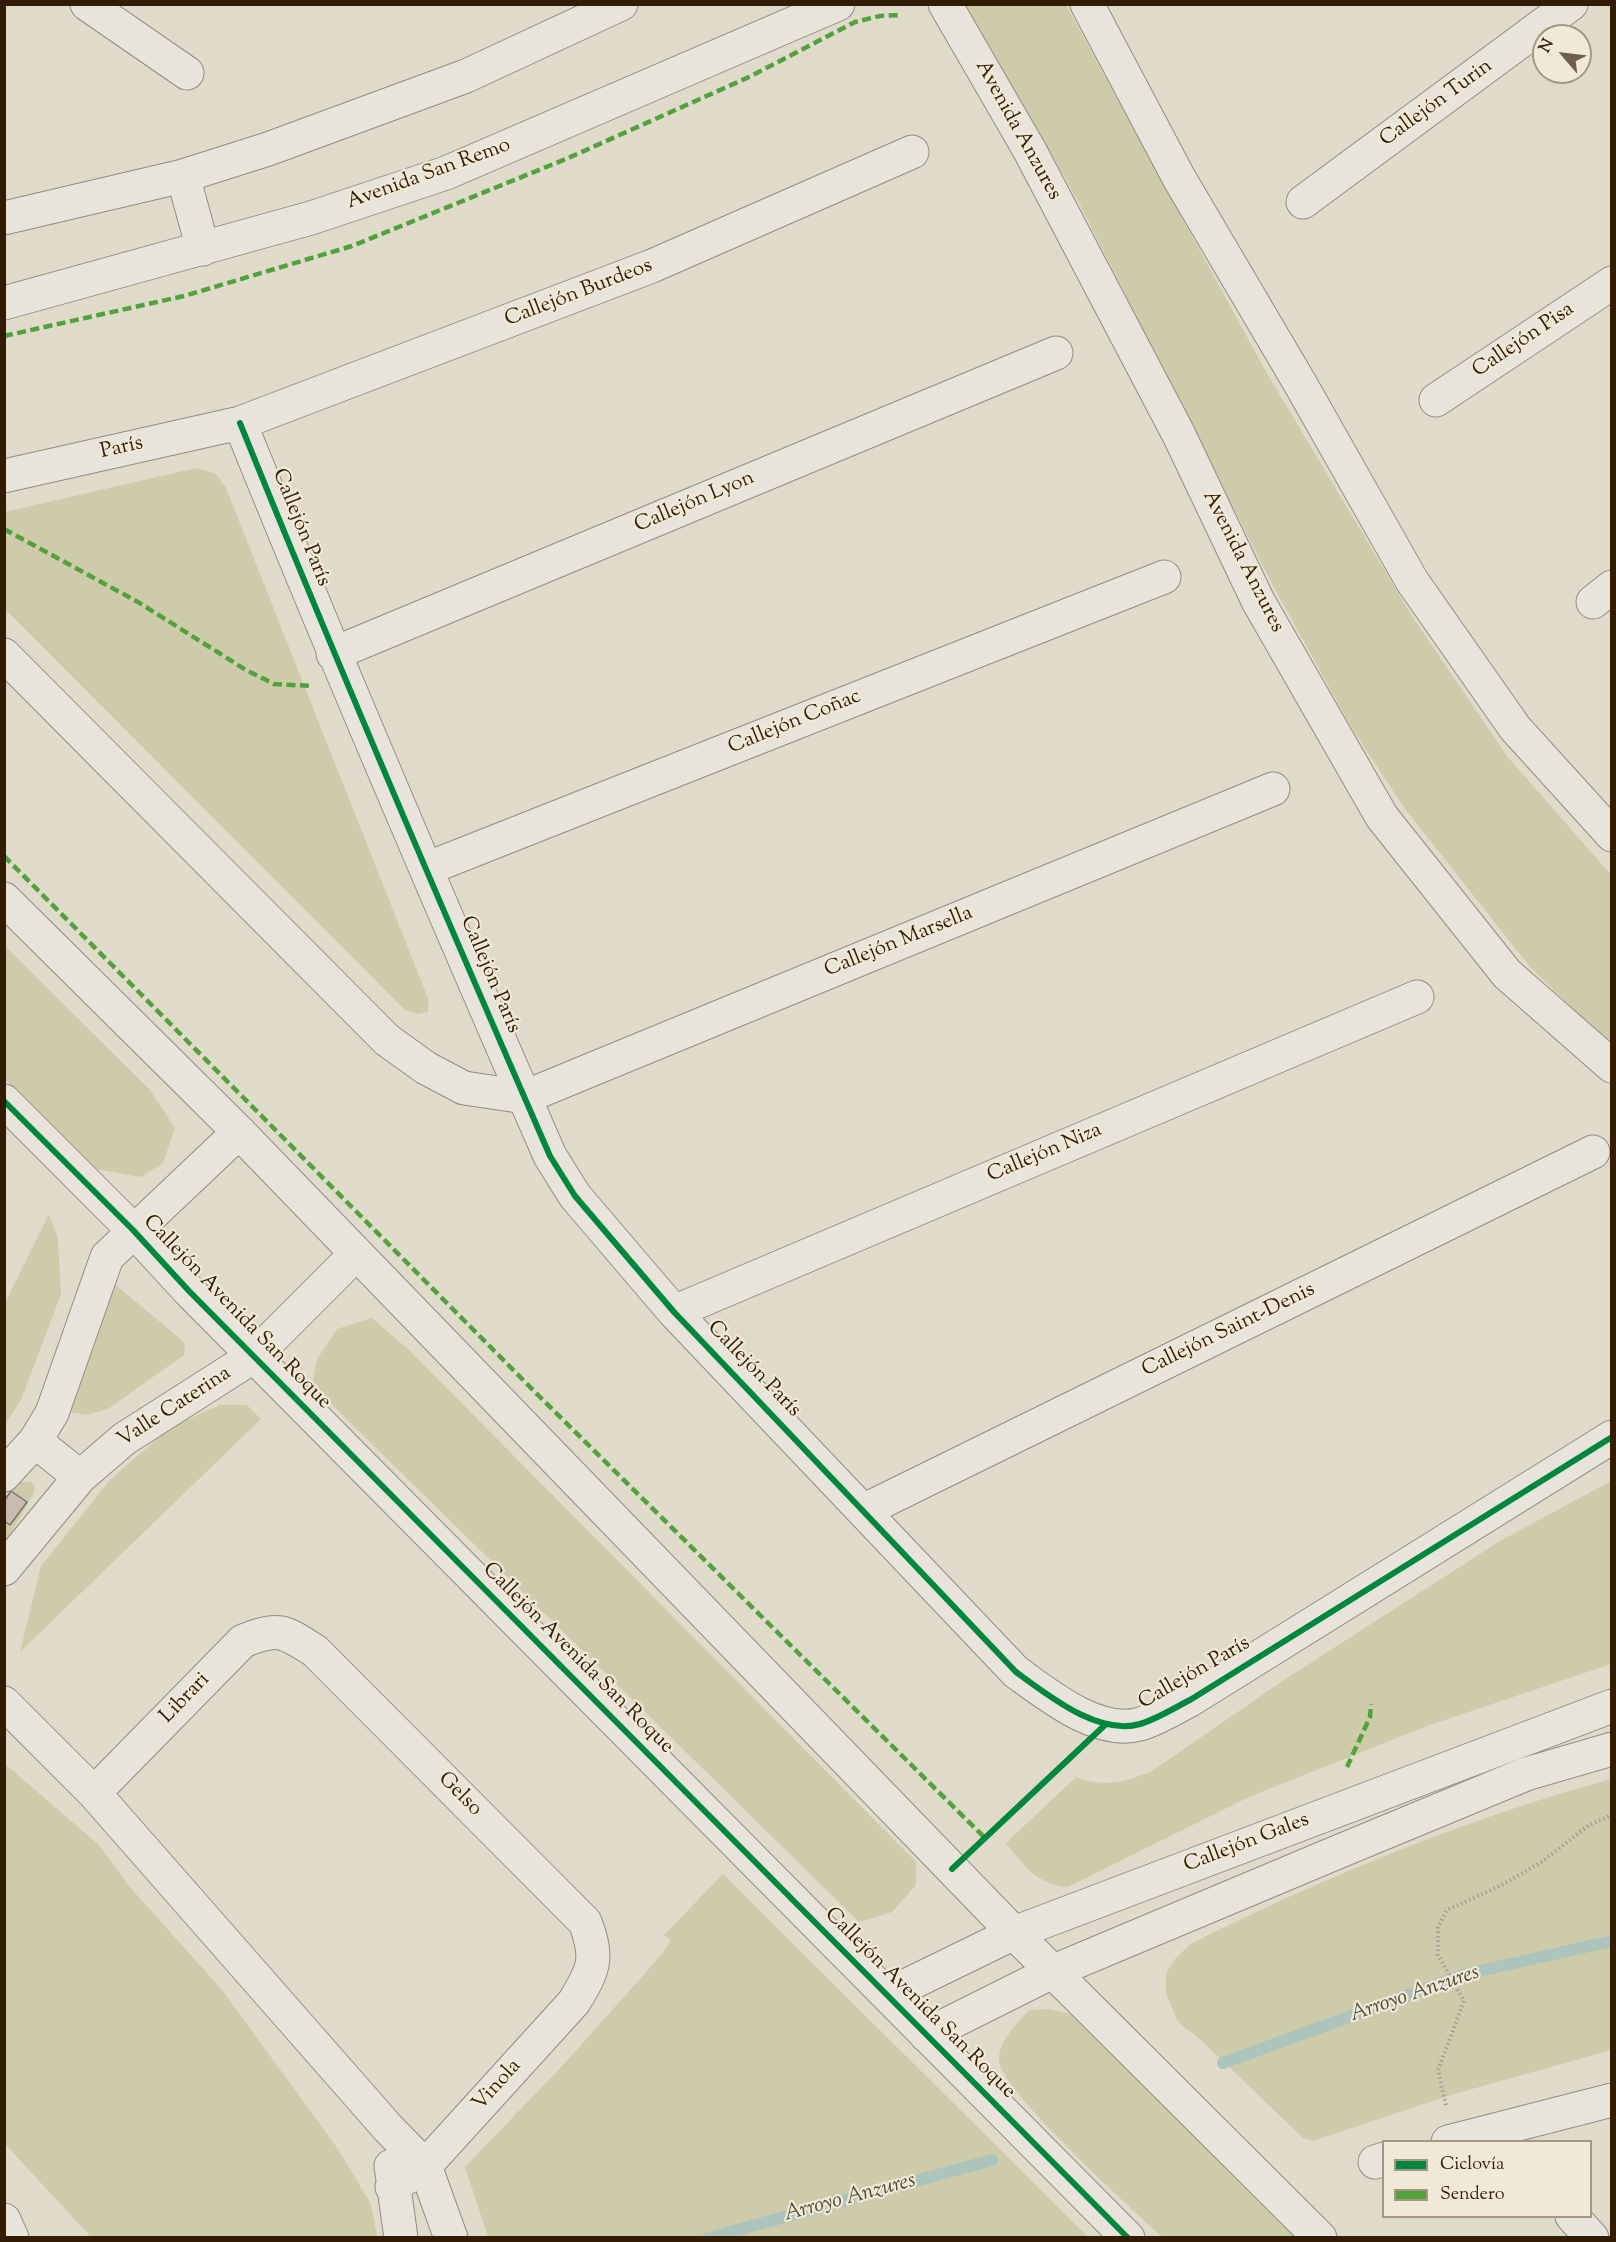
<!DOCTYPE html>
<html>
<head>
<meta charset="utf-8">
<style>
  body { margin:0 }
  #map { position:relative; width:1616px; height:2242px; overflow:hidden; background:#e0dacb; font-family:"Sorts Mill Goudy",serif }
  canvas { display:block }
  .frame { position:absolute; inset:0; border:6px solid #321c05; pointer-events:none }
  .legend { position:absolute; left:1382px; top:2140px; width:210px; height:78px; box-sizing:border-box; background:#f1e9d7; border:2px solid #a59783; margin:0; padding:8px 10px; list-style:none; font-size:18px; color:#321c05 }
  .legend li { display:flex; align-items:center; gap:12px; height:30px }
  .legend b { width:30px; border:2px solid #a59783 }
  .north { position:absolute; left:1532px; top:24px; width:60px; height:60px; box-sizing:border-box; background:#f1e9d7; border:2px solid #a59783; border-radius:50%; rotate:298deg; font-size:16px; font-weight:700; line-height:24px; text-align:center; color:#321c05 }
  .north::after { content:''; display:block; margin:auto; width:21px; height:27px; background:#6f5e4a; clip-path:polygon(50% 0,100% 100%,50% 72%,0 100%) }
</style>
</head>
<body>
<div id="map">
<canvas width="1616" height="2242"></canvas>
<div class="frame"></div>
<ul class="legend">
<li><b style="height:8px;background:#00873e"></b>Ciclovía</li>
<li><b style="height:8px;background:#52a13d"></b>Sendero</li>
</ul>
<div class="north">N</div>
</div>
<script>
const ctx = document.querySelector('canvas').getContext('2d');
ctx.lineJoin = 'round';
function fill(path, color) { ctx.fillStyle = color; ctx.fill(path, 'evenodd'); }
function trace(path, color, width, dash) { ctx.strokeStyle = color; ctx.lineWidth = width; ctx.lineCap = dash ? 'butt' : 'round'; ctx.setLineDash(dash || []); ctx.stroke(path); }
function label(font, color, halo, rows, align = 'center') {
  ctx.font = font + ' "Sorts Mill Goudy",serif'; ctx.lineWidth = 4.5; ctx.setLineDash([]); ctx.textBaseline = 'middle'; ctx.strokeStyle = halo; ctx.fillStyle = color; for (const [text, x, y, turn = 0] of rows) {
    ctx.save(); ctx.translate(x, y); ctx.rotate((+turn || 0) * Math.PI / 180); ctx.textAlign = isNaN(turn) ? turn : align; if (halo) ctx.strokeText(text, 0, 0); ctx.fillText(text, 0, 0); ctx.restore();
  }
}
fill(new Path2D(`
  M965,5H1066L1265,370L1410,613L1507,756L1611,875V1046L1530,967L1405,809L1351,727L1270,580L1077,199Z
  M196,468L216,474L226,488L429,1001L428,1012L417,1014L405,1010L5,609V512Z
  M4,945L150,1090L175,1128L163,1163L141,1177L95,1169L5,1079Z
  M49,1214L58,1239L61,1294L21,1400L5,1424V1303Z
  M110,1280L185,1343L184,1355L108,1409L86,1415L69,1412Z
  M372,1318L409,1350L916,1862V1885L892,1912L859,1922L312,1385L317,1359L337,1329Z
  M220,1405H247L261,1419L20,1652L41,1566L109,1481L169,1428Z
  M1611,1481V1664L1427,1726L1249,1797L1068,1887C1038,1885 1024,1866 1006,1843L1076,1777C1103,1788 1126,1782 1152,1771L1284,1680L1500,1541Z
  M20,1482H31L35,1487L34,1493L5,1543V1497Z
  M5,1764L99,1845L129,1886L222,1990L338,2149L371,2204L377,2237H91L5,2144Z
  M1611,1779V2050L1451,2095L1313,2141L1303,2138L1202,2041L1178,2022L1166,1993V1974L1174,1960L1189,1945C1323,1877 1466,1819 1611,1779Z
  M723,1874L1088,2237H488L465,2167L564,2064L663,1953L671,1940L664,1935Z
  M1050,2009L1070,2014L1297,2237H1162C1133,2209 1001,2092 999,2060C998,2041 1018,2023 1029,2010Z`), '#cdcba9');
trace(new Path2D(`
  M1223,2063L1466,1974L1612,1941
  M708,2238L992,2160`), '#adc4bd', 12);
const building = new Path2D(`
  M11,1491L27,1502L10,1525L4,1521V1501Z`);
fill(building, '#c9bab1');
trace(building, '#787266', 1.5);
const minor = new Path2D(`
  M87,4L187,73
  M1087,4L1179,178L1301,385L1412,581L1515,728L1612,835
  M1303,202L1571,4
  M1436,400L1612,283
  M240,423C339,669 444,913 550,1156L575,1196L674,1312L1016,1672C1048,1695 1098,1736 1140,1724C1157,1719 1174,1708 1190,1700L1612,1437
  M4,476L240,423L652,266L912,152
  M1593,602L1612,587
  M333,654L1056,353
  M4,655L387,1040L426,1068L464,1088L525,1097L1273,789
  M426,869L1164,577
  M4,1101L133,1230L189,1291L1128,2238
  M674,1312L1417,997
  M35,1441L80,1477
  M4,1475L35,1441L52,1413L107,1257L239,1132
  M865,1510L1593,1152
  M4,1569L80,1477L124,1439L254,1356L355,1255
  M4,1703L94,1793L388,2128L425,2166L451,2238
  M94,1793L243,1641C278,1627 283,1630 315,1651L585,1922C599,1959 594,1969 574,2002L425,2166L392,2187
  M887,1995L1014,1933L1320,2238
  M926,2035L1052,1972L1333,1854L1526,1774L1612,1749
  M1448,2142L1612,2100
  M1375,2162L1384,2159
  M391,2166L401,2238
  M1572,2216L1592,2238
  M4,2220L12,2238`);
const tertiary = new Path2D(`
  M945,4L1030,151L1179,435L1258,601L1382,817L1507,974L1612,1066
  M183,176L203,249
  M4,218L183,176L268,149L466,76L621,4
  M4,303L311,218L446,173L838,4
  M4,899L239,1132L1014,1933L1612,1706`);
trace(minor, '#928b80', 35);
trace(tertiary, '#928b80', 35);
trace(new Path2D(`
  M1446,2105L1438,2070L1464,2001L1438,1955V1927L1447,1910L1502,1885L1543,1861L1589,1825L1612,1815`), '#a49f97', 4, [1.5, 3]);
trace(minor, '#e8e4dc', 33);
trace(tertiary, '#e8e4dc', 33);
trace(new Path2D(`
  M4,336L184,296L352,246L566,159L749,77L855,22L880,16L902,15
  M4,529L138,602L246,670L274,684L312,686
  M4,856L539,1396L985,1838
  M1347,1767L1370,1717L1371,1704`), '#52a13d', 4.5, [9, 4.5]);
trace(new Path2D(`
  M240,423C339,669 444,913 550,1156L575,1196L674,1312L1016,1672C1048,1695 1098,1736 1140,1724C1157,1719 1174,1708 1190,1700L1612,1437
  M4,1101L133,1230L189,1291L1128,2238
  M952,1869L1106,1724`), '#00873e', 6);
label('21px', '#321c05', '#f1e9d7', [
  ["Callejón Turin",1437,104,-36],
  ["Avenida Anzures",1017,131,61],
  ["Avenida San Remo",429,175,-20],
  ["Callejón Burdeos",579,294,-21],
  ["Callejón Pisa",1524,341,-34],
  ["París",122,449,-13],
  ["Callejón Lyon",695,503,-23],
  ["Callejón París",300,528,68],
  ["Avenida Anzures",1242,562,63],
  ["Callejón Coñac",795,723,-22],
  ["Callejón Marsella",899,943,-22],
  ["Callejón París",489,975,67],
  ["Callejón Niza",1045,1154,-23],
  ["Callejón Avenida San Roque",236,1313,46],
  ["Callejón Saint-Denis",1229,1331,-26],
  ["Callejón París",753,1370,46],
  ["Valle Caterina",175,1408,-33],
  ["Callejón Avenida San Roque",577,1659,45],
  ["Callejón París",1195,1674,-30],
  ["Librari",186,1699,-46],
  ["Gelso",459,1795,45],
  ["Callejón Gales",1247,1844,-21],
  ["Callejón Avenida San Roque",919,2004,45],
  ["Vinola",498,2086,-48]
]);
label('italic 22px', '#504c3a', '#f1e9d7', [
  ["Arroyo Anzures",1415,1995,-19],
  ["Arroyo Anzures",850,2199,-15]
]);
</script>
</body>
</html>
